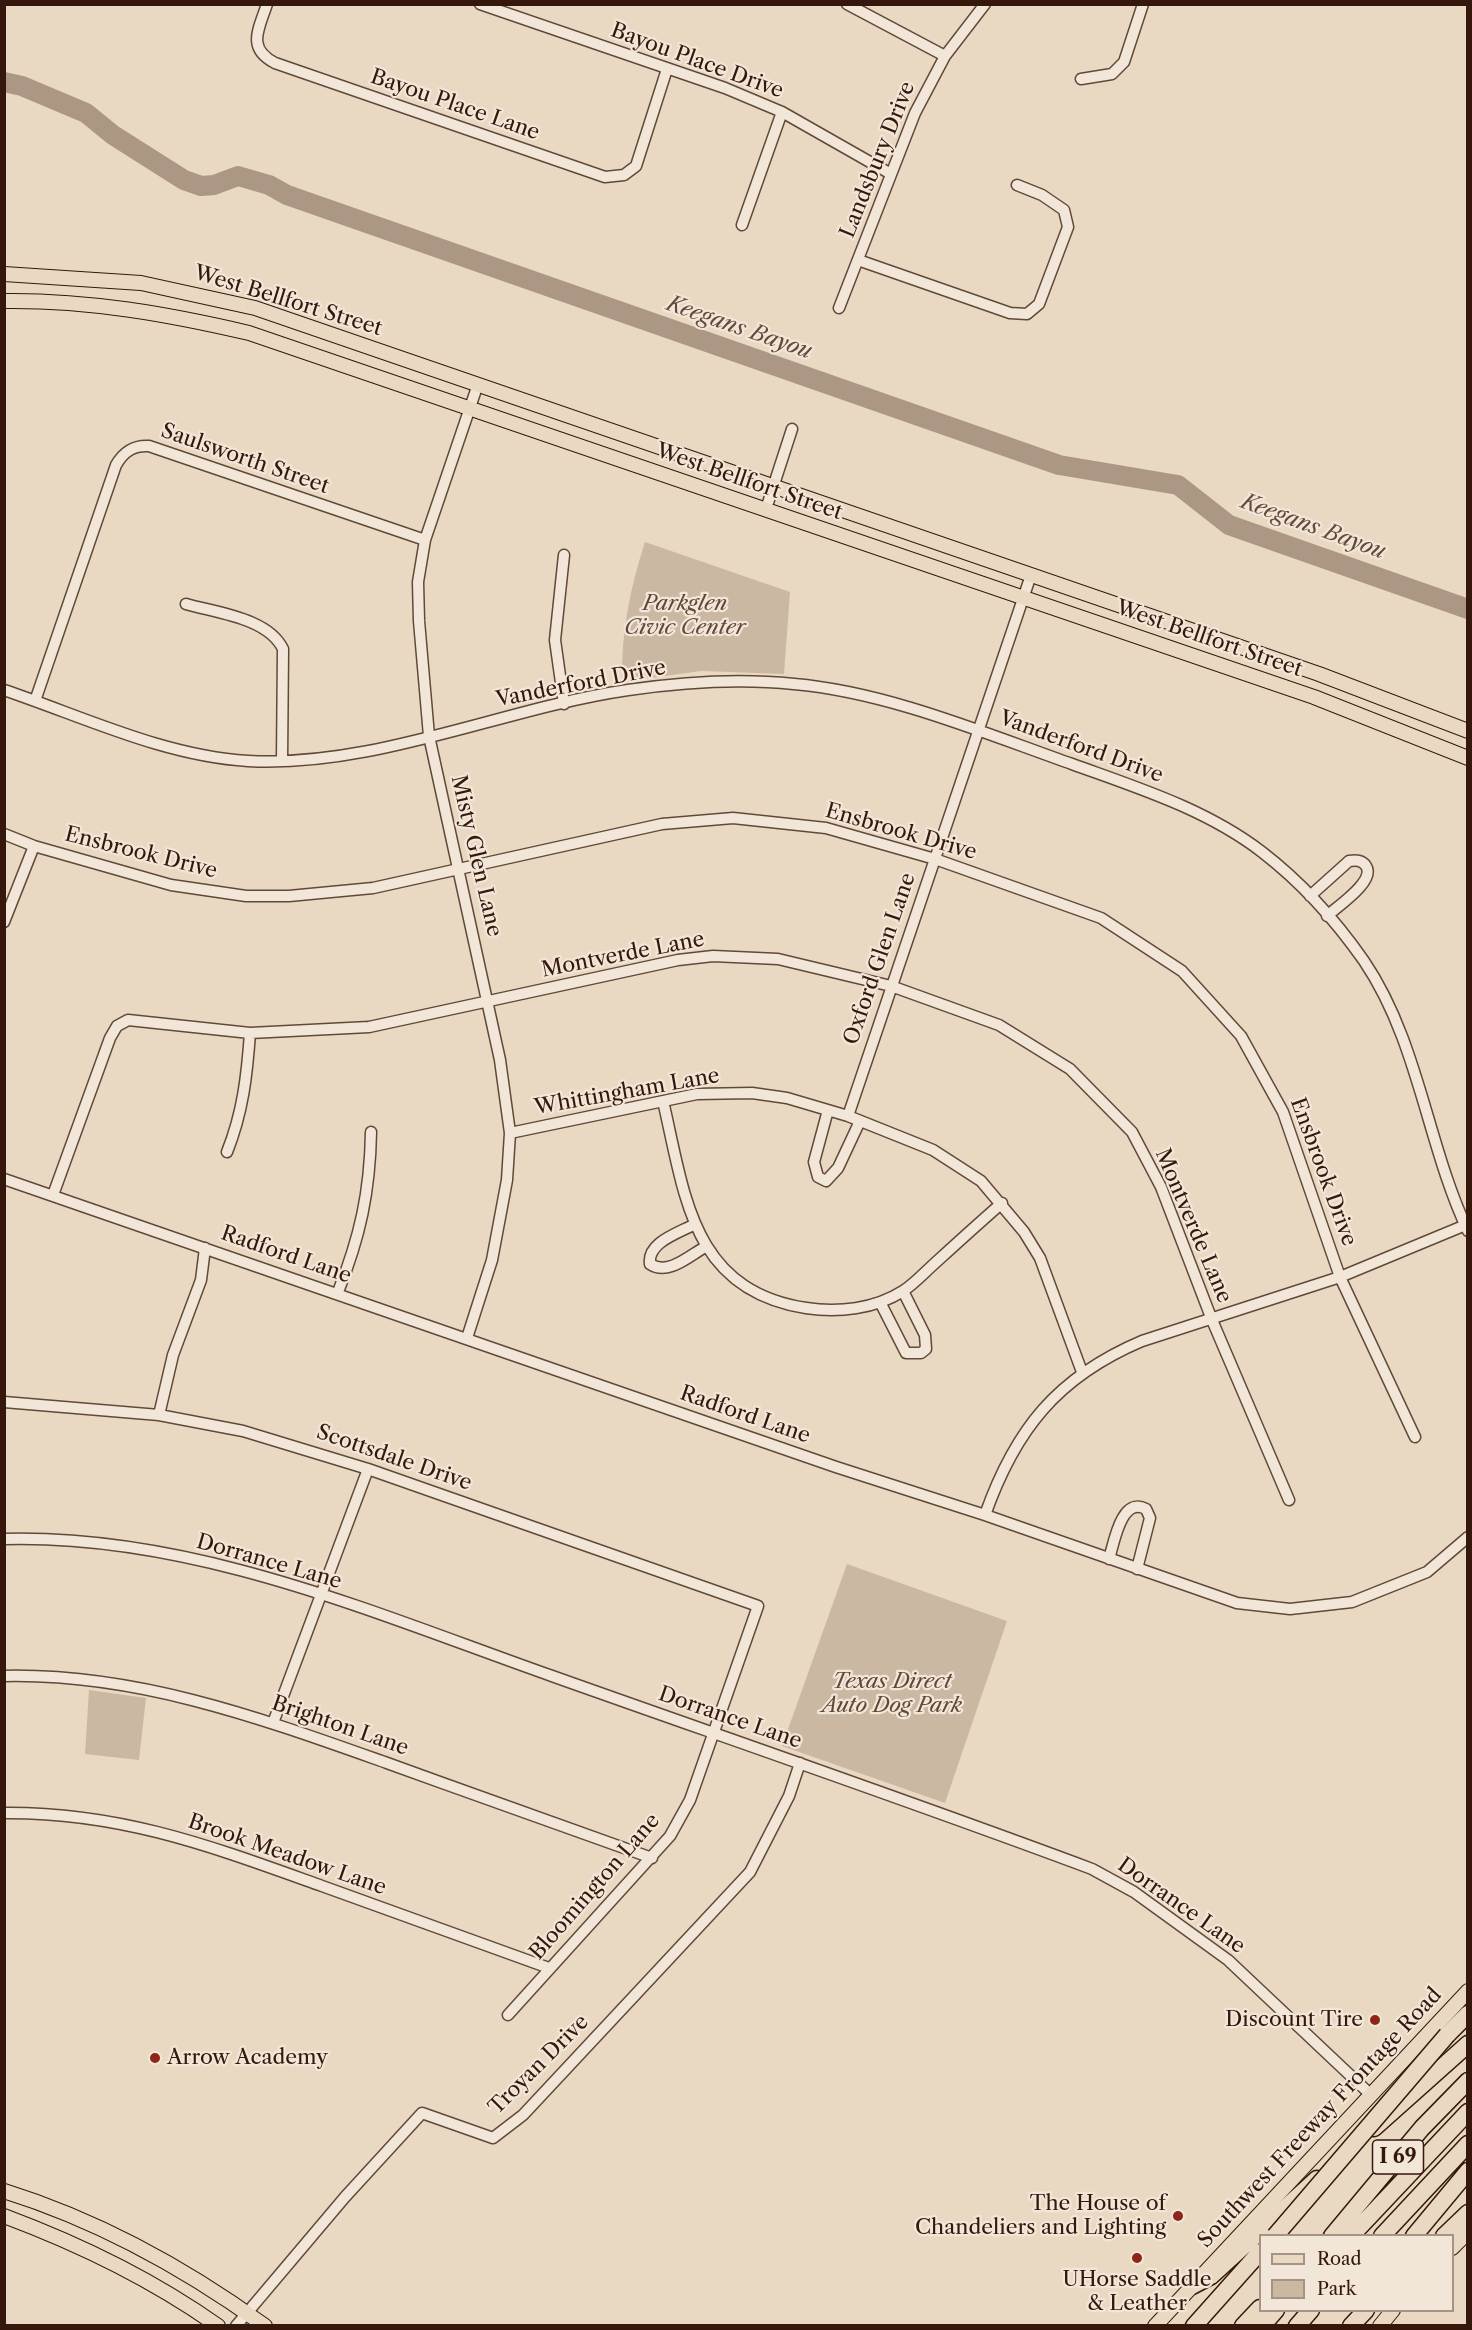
<!DOCTYPE html>
<html>
<head>
<meta charset="utf-8">
<style>
  body { margin:0 }
  #map { position:relative; width:1472px; height:2330px; overflow:hidden; background:#ead9c2; font-family:"Libre Caslon Text",serif }
  canvas { display:block }
  .frame { position:absolute; inset:0; border:6px solid #35170c; pointer-events:none }
  .legend { position:absolute; left:1259px; top:2234px; width:195px; height:78px; box-sizing:border-box; background:#f1e6d7; border:2px solid #a69386; margin:0; padding:8px 10px; list-style:none; font-size:18px; color:#35170c }
  .legend li { display:flex; align-items:center; gap:12px; height:30px }
  .legend b { width:30px; border:2px solid #a69386 }
</style>
</head>
<body>
<div id="map">
<canvas width="1472" height="2330"></canvas>
<div class="frame"></div>
<ul class="legend">
<li><b style="height:8px;background:#ead9c2"></b>Road</li>
<li><b style="height:16px;background:#cbb8a3"></b>Park</li>
</ul>
</div>
<script>
const ctx = document.querySelector('canvas').getContext('2d');
ctx.lineJoin = 'round';
function fill(path, color) { ctx.fillStyle = color; ctx.fill(path, 'evenodd'); }
function trace(path, color, width, dash) { ctx.strokeStyle = color; ctx.lineWidth = width; ctx.lineCap = dash ? 'butt' : 'round'; ctx.setLineDash(dash || []); ctx.stroke(path); }
function label(font, color, halo, rows, align = 'center') {
  ctx.font = font + ' "Libre Caslon Text",serif'; ctx.lineWidth = 4.5; ctx.setLineDash([]); ctx.textBaseline = 'middle'; ctx.strokeStyle = halo; ctx.fillStyle = color; for (const [text, x, y, turn = 0] of rows) {
    ctx.save(); ctx.translate(x, y); ctx.rotate((+turn || 0) * Math.PI / 180); ctx.textAlign = isNaN(turn) ? turn : align; if (halo) ctx.strokeText(text, 0, 0); ctx.fillText(text, 0, 0); ctx.restore();
  }
}
fill(new Path2D(`
  M645,542L790,592L784,674L701,671L622,682C621,633 630,588 645,542Z
  M847,1564L1007,1621L945,1803L782,1746Z
  M89,1690L146,1698L139,1760L85,1754Z`), '#cbb8a3');
trace(new Path2D(`
  M4,82L22,86L86,113L113,135L184,180L201,186L214,185L238,176L269,185L287,195L1059,465L1178,485L1229,525L1468,609`), '#ac9784', 20);
const minor = new Path2D(`
  M267,4C259,29 246,48 275,63L605,177L624,175L636,166L667,69
  M480,4L725,88L782,112L891,174
  M847,4L945,56
  M1081,79L1112,74L1124,62L1143,4
  M742,225L782,112
  M858,260L1010,313L1027,314L1039,304L1068,227L1064,210L1042,195L1017,185
  M839,308L915,113L945,56L985,4
  M766,509L792,429
  M564,555L555,640L564,704
  M186,604C217,613 268,618 283,649L282,761
  M4,690C84,717 164,756 248,761C374,768 504,708 628,690C683,682 738,678 794,684C887,692 984,733 1072,764C1138,788 1206,809 1262,852C1301,882 1336,921 1364,961C1419,1042 1427,1145 1468,1231
  M35,701L116,465C124,451 134,445 149,446L425,540
  M4,834L34,846L171,885L246,896H289L373,888L662,824L733,818L826,828L935,859L1101,918L1182,971L1241,1036L1283,1112L1340,1277L1415,1437
  M1310,896L1349,861C1356,860 1362,860 1366,866C1376,881 1338,906 1327,916
  M4,922L34,846
  M663,1101C685,1195 691,1290 806,1308C838,1313 875,1309 903,1291C914,1284 924,1273 934,1264C956,1244 979,1223 1002,1203
  M828,1110L814,1162L818,1177L826,1181L838,1168L860,1121
  M848,1116L1031,575
  M510,1133L697,1094L752,1093L787,1098L848,1116L933,1150L981,1181L1024,1232L1040,1258L1082,1372
  M227,1152C243,1112 247,1075 250,1033
  M4,1179L836,1467L985,1515L1237,1603L1290,1609L1352,1602L1427,1572L1468,1537
  M53,1195L110,1038L117,1026L128,1020L250,1033L369,1027L678,960L713,956L778,959L891,986L999,1025L1070,1069L1132,1132L1161,1187L1212,1320L1289,1500
  M695,1224C679,1233 647,1242 650,1264C668,1276 689,1256 705,1247
  M338,1292C360,1237 370,1192 371,1132
  M880,1302L906,1353H921L926,1349L925,1335L903,1291
  M467,1338L492,1260L507,1180L510,1133L500,1060L429,736L419,621L418,582L425,540L478,384
  M4,1402L159,1415L243,1431L368,1469L758,1606L690,1800L670,1836L508,2015
  M159,1415L173,1355L201,1280L205,1248
  M985,1515C1015,1430 1057,1377 1142,1341L1340,1277L1468,1224
  M4,1539C195,1534 376,1614 552,1676C732,1740 913,1802 1092,1869L1134,1892L1228,1960L1370,2094
  M1109,1559C1114,1543 1121,1496 1146,1509L1150,1518L1137,1569
  M4,1676C138,1673 263,1719 387,1763C475,1795 563,1826 652,1858
  M273,1723L368,1469
  M4,1813C122,1812 213,1847 322,1886C398,1914 474,1941 549,1968
  M236,2326L345,2197L422,2113L493,2138L523,2115L750,1872L789,1796L800,1763`);
const major = new Path2D(`
  M4,274L141,283L255,308L1319,674L1468,731
  M4,301C88,300 168,314 249,333L1314,697L1468,758
  M4,2191C97,2220 186,2269 265,2326
  M4,2216C79,2244 153,2280 218,2326
  M1452,2248L1468,2232
  M1155,2326L1468,1991
  M1380,2326L1393,2310`);
const highway = new Path2D(`
  M1447,2035L1468,2014
  M1374,2128L1468,2044
  M1332,2236L1422,2128L1468,2081
  M1351,2236L1468,2112
  M1382,2236L1468,2144
  M1414,2236L1468,2171
  M1444,2236L1468,2213
  M1192,2286L1211,2276L1317,2179
  M1194,2326L1260,2252
  M1243,2326L1260,2308
  M1262,2326L1276,2310
  M1297,2326L1311,2310
  M1351,2326L1366,2310`);
trace(minor, '#62483a', 13);
trace(major, '#35170c', 16);
trace(highway, '#35170c', 19);
trace(minor, '#f1e6d7', 10);
trace(major, '#ead9c2', 14);
trace(highway, '#ead9c2', 16);
const highwayBridge = new Path2D(`
  M1275,2236L1447,2035`);
trace(highwayBridge, '#35170c', 19, []);
trace(highwayBridge, '#ead9c2', 16);
for (const [x, y, r, color] of [
  [1375,2020,6,"#8f2418"],
  [155,2058,6,"#8f2418"],
  [1178,2216,6,"#8f2418"],
  [1137,2258,6,"#8f2418"]
]) { const dot = new Path2D(); dot.arc(x, y, r, 0, 2 * Math.PI); ctx.fillStyle = color; ctx.fill(dot); trace(dot, '#f1e6d7', 2); }
for (const [x, y, w] of [
  [1398,2157,51]
]) { const box = new Path2D(); box.roundRect(x - w / 2, y - 17, w, 34, 4.5); ctx.fillStyle = '#f1e6d7'; ctx.fill(box); trace(box, '#35170c', 1.5); }
label('bold 20px', '#35170c', null, [
  ["I 69",1398,2157]
]);
label('21px', '#35170c', '#f1e6d7', [
  ["Bayou Place Drive",697,61,20],
  ["Bayou Place Lane",455,105,19],
  ["Landsbury Drive",878,160,-68],
  ["West Bellfort Street",288,301,17],
  ["Saulsworth Street",245,459,19],
  ["West Bellfort Street",749,482,19],
  ["West Bellfort Street",1209,639,19],
  ["Vanderford Drive",581,684,-11],
  ["Vanderford Drive",1081,747,20],
  ["Ensbrook Drive",901,832,16],
  ["Ensbrook Drive",141,853,14],
  ["Misty Glen Lane",476,856,77],
  ["Montverde Lane",623,955,-11],
  ["Oxford Glen Lane",880,959,-71],
  ["Whittingham Lane",627,1092,-10],
  ["Ensbrook Drive",1323,1172,70],
  ["Montverde Lane",1193,1226,67],
  ["Radford Lane",286,1255,19],
  ["Radford Lane",745,1415,19],
  ["Scottsdale Drive",394,1458,19],
  ["Dorrance Lane",269,1562,16],
  ["Dorrance Lane",730,1718,19],
  ["Brighton Lane",340,1726,19],
  ["Brook Meadow Lane",287,1855,19],
  ["Bloomington Lane",595,1887,-49],
  ["Dorrance Lane",1181,1906,35],
  ["Troyan Drive",539,2065,-45],
  ["Southwest Freeway Frontage Road",1320,2118,-47]
]);
label('italic 21px', '#624739', '#f1e6d7', [
  ["Parkglen",685,604],
  ["Civic Center",685,628],
  ["Texas Direct",892,1682],
  ["Auto Dog Park",892,1706]
]);
label('21px', '#35170c', '#f1e6d7', [
  ["Discount Tire",1363,2020],
  ["Arrow Academy",167,2058,"left"],
  ["The House of",1166,2204],
  ["Chandeliers and Lighting",1166,2228],
  ["UHorse Saddle",1137,2280,"center"],
  ["& Leather",1137,2304,"center"]
], 'right');
label('italic 22px', '#654a3c', '#f1e6d7', [
  ["Keegans Bayou",739,328,19],
  ["Keegans Bayou",1313,527,20]
]);
</script>
</body>
</html>
